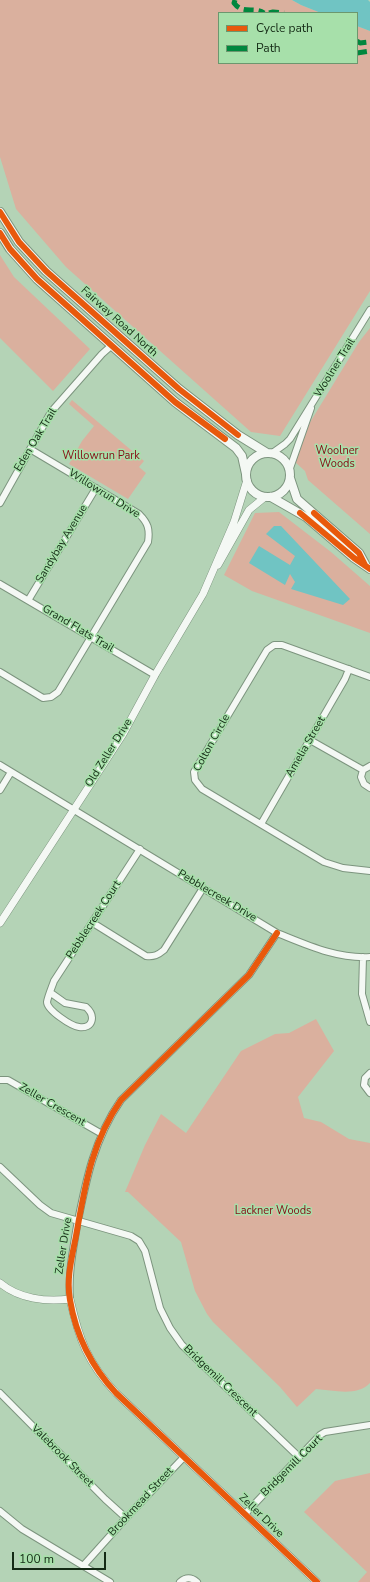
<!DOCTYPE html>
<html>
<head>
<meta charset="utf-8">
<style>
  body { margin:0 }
  #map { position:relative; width:370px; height:1582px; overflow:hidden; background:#b4d3b6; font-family:"Nunito Sans",sans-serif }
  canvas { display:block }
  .legend { position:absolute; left:218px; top:12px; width:140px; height:52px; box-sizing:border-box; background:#a7e0aa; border:1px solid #6c976e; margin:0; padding:5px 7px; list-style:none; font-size:12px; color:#142a15 }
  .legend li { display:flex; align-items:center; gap:8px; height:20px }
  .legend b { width:20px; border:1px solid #6c976e }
  .scale { position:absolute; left:12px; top:1552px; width:94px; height:18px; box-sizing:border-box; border:2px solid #142a15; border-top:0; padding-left:5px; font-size:12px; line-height:14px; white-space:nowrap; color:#142a15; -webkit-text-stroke:3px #a7e0aa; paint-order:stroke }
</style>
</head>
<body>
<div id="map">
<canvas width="370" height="1582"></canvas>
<ul class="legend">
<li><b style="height:5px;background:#e8590c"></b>Cycle path</li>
<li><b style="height:5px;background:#00873e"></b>Path</li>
</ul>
<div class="scale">100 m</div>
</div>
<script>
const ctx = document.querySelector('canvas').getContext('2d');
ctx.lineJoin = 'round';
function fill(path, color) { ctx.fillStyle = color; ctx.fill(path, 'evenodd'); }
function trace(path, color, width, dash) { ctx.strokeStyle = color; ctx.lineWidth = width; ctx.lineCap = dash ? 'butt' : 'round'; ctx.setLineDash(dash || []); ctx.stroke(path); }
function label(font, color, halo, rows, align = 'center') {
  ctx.font = font + ' "Nunito Sans",sans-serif'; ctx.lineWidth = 3; ctx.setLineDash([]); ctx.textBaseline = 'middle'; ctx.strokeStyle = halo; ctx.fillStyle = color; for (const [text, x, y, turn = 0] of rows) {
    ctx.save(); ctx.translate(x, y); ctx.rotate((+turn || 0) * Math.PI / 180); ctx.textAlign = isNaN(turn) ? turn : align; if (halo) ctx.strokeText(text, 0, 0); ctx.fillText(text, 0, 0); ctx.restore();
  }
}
fill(new Path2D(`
  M0,0H292L301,5L321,13H219V63H357V26L370,31V291L280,436L251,432L66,267L16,209L0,157Z
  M0,255L14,277L90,349L53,391L0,338Z
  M370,328V534L308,480L305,471L295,462V447L359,342Z
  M72,400L144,461L139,467L146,473L128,499L69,464L82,441L94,426L69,404Z
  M279,512L331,552L370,586V633L252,591L224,575L255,513Z
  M316,1019L334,1051L298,1097L304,1118L321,1122L349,1139L370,1143V1383C357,1397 333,1390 316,1389L297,1407L280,1387L213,1322L207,1314L195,1291L181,1242L128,1192H125L145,1145L161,1114L186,1133L241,1051L275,1034L289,1033Z
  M370,1473V1582H358L367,1572L304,1512L335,1481Z`), '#dab09e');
fill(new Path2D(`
  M292,0H368L370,2V31L357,26V13H321L301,5Z
  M274,526H281L350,599L343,605L291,589L295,582L290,574L285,585L249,563L259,546L290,565L295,556L266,534Z`), '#70c4c3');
const minor = new Path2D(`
  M271,454L285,444L290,439L370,310
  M289,471L311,408
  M0,503L51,412L102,354L111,346
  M0,584L155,675
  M29,599L96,488
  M0,672L43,698L51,697L58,692L148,542C150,529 148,523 139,514L30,449
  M370,677L282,645H274L267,650L194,772L195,780L202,789L324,862L343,868L370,871
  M310,740L363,770
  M0,765L277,933C307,945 337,959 370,957
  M370,766L363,770L361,777L364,784L370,788
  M0,790L11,772
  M261,824L345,679L349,669
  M93,923L146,956C154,957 158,955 164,950L203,888
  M363,957L362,994L370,1022
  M51,993L65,1003L86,1007C96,1016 93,1029 79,1027C71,1026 47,1010 47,1002C48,996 52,987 54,981L140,849
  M370,1073L365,1078L364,1085L370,1093
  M0,1080H8L102,1134
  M0,1167L40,1205L51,1213L131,1236L139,1241L145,1251L160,1308L170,1328L182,1345L299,1457
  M70,1299C68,1274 73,1250 77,1226C86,1180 94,1139 121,1100L249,975L277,933
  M0,1393L105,1499L126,1518
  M0,1511L22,1529L110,1582
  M245,1514L320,1435L325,1432L370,1425
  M83,1566L126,1518L184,1457
  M180,1582C186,1577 191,1577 197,1582`);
const tertiary = new Path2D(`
  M218,565L249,510L265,497
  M0,923L123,734L155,675L203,594L234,522L247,480
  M0,1283C19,1299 46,1302 70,1299C79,1339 87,1362 116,1393L317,1582`);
const secondary = new Path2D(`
  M0,212L19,242L46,271L179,389L238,435L267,453
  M0,233L10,249L37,279L175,402L236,448L242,456L246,474
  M246 475a22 22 0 1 1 44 0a22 22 0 1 1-44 0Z
  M290,478L297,499L359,553L365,564
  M271,497L306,517L354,558L370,569`);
trace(minor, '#7c947e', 8);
trace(tertiary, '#7c947e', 8);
trace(secondary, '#7c947e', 10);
trace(minor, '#f4f8f4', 6);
trace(tertiary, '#f4f8f4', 7);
trace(secondary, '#f4f8f4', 8);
trace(new Path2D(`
  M235,0L234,3C243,15 254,6 264,13
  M269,13L273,12L284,13
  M357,41L360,43L368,42L370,44
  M357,53L370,51`), '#00873e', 5, [10, 5]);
trace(new Path2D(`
  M0,212L19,242L46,271L179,389L238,435
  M0,233L10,249L37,279L175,402L225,439
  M300,513L354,558L370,569
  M314,513L359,553L365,565
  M277,933L249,975L121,1100C91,1143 85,1186 76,1236C72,1257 66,1278 70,1300C76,1336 91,1366 116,1393L317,1582`), '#e8590c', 6);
label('11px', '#142a15', '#a7e0aa', [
  ["Fairway Road North",119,322,42],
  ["Woolner Trail",335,368,-58],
  ["Eden Oak Trail",36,440,-59],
  ["Willowrun Drive",104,494,32],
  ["Sandybay Avenue",62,544,-59],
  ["Grand Flats Trail",78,629,31],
  ["Colton Circle",212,743,-61],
  ["Amelia Street",306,747,-60],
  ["Old Zeller Drive",109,753,-58],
  ["Pebblecreek Drive",217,896,31],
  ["Pebblecreek Court",94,920,-57],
  ["Zeller Crescent",52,1105,30],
  ["Zeller Drive",64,1246,-81],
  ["Bridgemill Crescent",220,1381,44],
  ["Valebrook Street",62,1456,45],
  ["Bridgemill Court",292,1466,-45],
  ["Brookmead Street",141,1502,-47],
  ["Zeller Drive",261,1516,44]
]);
label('11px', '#870a14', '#a7e0aa', [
  ["Woolner",337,451],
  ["Woods",337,464],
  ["Willowrun Park",101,456],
  ["Lackner Woods",273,1211]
]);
</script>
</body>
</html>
